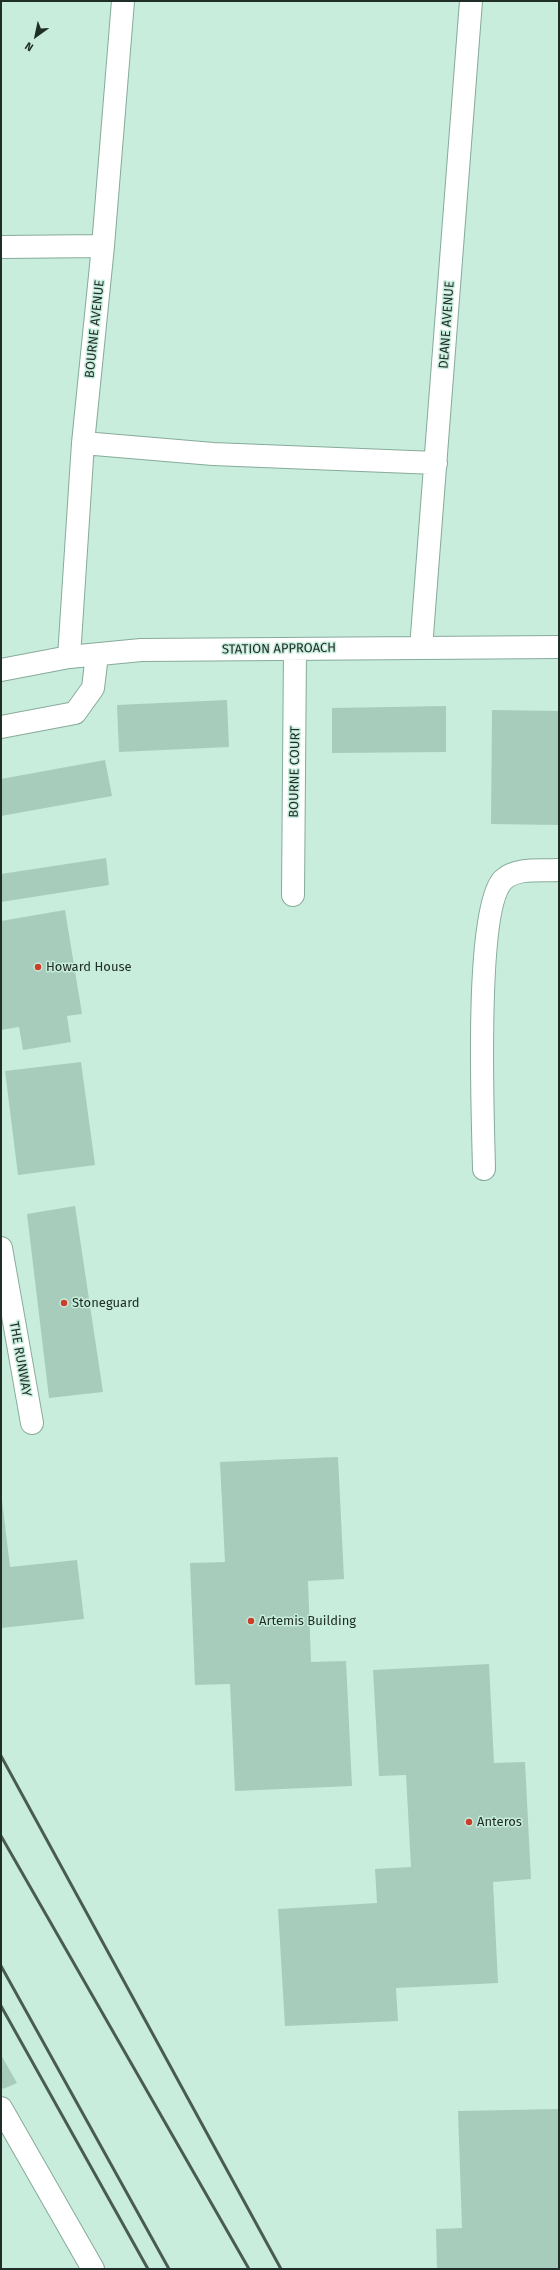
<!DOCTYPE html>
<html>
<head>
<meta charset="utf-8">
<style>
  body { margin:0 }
  #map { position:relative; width:560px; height:2270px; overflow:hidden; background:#c8eddc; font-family:"Fira Sans",sans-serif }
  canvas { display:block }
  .frame { position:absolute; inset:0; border:2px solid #202e28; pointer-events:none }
  .north { position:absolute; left:16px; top:16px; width:40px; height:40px; -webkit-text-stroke:3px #c8eddc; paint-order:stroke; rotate:213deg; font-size:11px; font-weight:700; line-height:16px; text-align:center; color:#202e28 }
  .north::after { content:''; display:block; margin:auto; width:14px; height:18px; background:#202e28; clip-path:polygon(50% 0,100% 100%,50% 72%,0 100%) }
</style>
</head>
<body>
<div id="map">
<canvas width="560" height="2270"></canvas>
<div class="frame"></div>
<div class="north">N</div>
</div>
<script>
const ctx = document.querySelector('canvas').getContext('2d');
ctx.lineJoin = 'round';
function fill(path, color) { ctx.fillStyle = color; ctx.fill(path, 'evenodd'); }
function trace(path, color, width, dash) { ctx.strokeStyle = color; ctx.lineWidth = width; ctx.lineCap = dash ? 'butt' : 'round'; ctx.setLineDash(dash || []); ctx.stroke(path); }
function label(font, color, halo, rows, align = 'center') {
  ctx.font = font + ' "Fira Sans",sans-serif'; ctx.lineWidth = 3; ctx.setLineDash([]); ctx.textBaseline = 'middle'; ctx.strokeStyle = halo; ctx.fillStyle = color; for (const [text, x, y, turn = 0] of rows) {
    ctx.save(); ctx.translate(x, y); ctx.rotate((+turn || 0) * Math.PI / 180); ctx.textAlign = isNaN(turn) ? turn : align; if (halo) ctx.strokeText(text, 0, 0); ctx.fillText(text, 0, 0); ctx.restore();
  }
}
fill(new Path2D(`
  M227,700L229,747L119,752L117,705Z
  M446,706V752L332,753V708Z
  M492,710L559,711V825L491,824Z
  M105,760L112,796L1,816V779Z
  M106,858L109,885L1,902V874Z
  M65,910L82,1014L67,1016L71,1042L23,1050L19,1027L1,1030V921Z
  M81,1062L95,1165L18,1175L5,1071Z
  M75,1206L103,1392L49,1398L27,1214Z
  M338,1457L344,1579L308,1581L311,1662L346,1661L352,1786L235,1791L230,1684L195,1685L190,1563L225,1562L220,1462Z
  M1,1492L10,1567L77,1560L84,1619L1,1628Z
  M489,1664L494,1763L525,1762L531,1879L493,1882L498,1983L396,1988L398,2021L285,2026L278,1909L377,1903L375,1869L411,1867L406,1775L379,1776L373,1670Z
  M1,2055L17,2083L3,2089L1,2086Z
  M559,2109V2269H437L436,2229L462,2228L458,2111Z`), '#a7ccbb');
const minor = new Path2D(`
  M1,247L103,246
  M83,443L213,454L436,463
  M421,648L471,1
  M69,657L83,443L103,246L123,1
  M1,670L69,657L141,650L559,647
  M1,727L75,713L93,688L97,655
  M293,895L295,649
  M484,1169C483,1119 474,910 503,880C516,867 542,871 559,870
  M1,1248L32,1423
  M1,2108L93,2269`);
trace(minor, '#87aa9a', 24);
trace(minor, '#fff', 22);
trace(new Path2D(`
  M1,1756L281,2269
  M1,1836L249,2269
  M1,1966L169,2269
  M1,2006L148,2269`), '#495c54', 3);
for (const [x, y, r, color] of [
  [38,967,4,"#cb3f2a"],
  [64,1303,4,"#cb3f2a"],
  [251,1621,4,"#cb3f2a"],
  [469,1822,4,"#cb3f2a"]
]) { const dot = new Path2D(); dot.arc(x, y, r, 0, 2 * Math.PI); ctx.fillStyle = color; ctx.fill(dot); trace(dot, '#c8eddc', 1.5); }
label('13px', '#202e28', '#c8eddc', [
  ["DEANE AVENUE",447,325,-86],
  ["BOURNE AVENUE",95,329,-84],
  ["STATION APPROACH",279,649,-1],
  ["BOURNE COURT",295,772,-89],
  ["THE RUNWAY",20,1359,80]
]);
label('13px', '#202e28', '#c8eddc', [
  ["Howard House",46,967],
  ["Stoneguard",72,1303],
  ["Artemis Building",259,1621],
  ["Anteros",477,1822]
], 'left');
</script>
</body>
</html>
